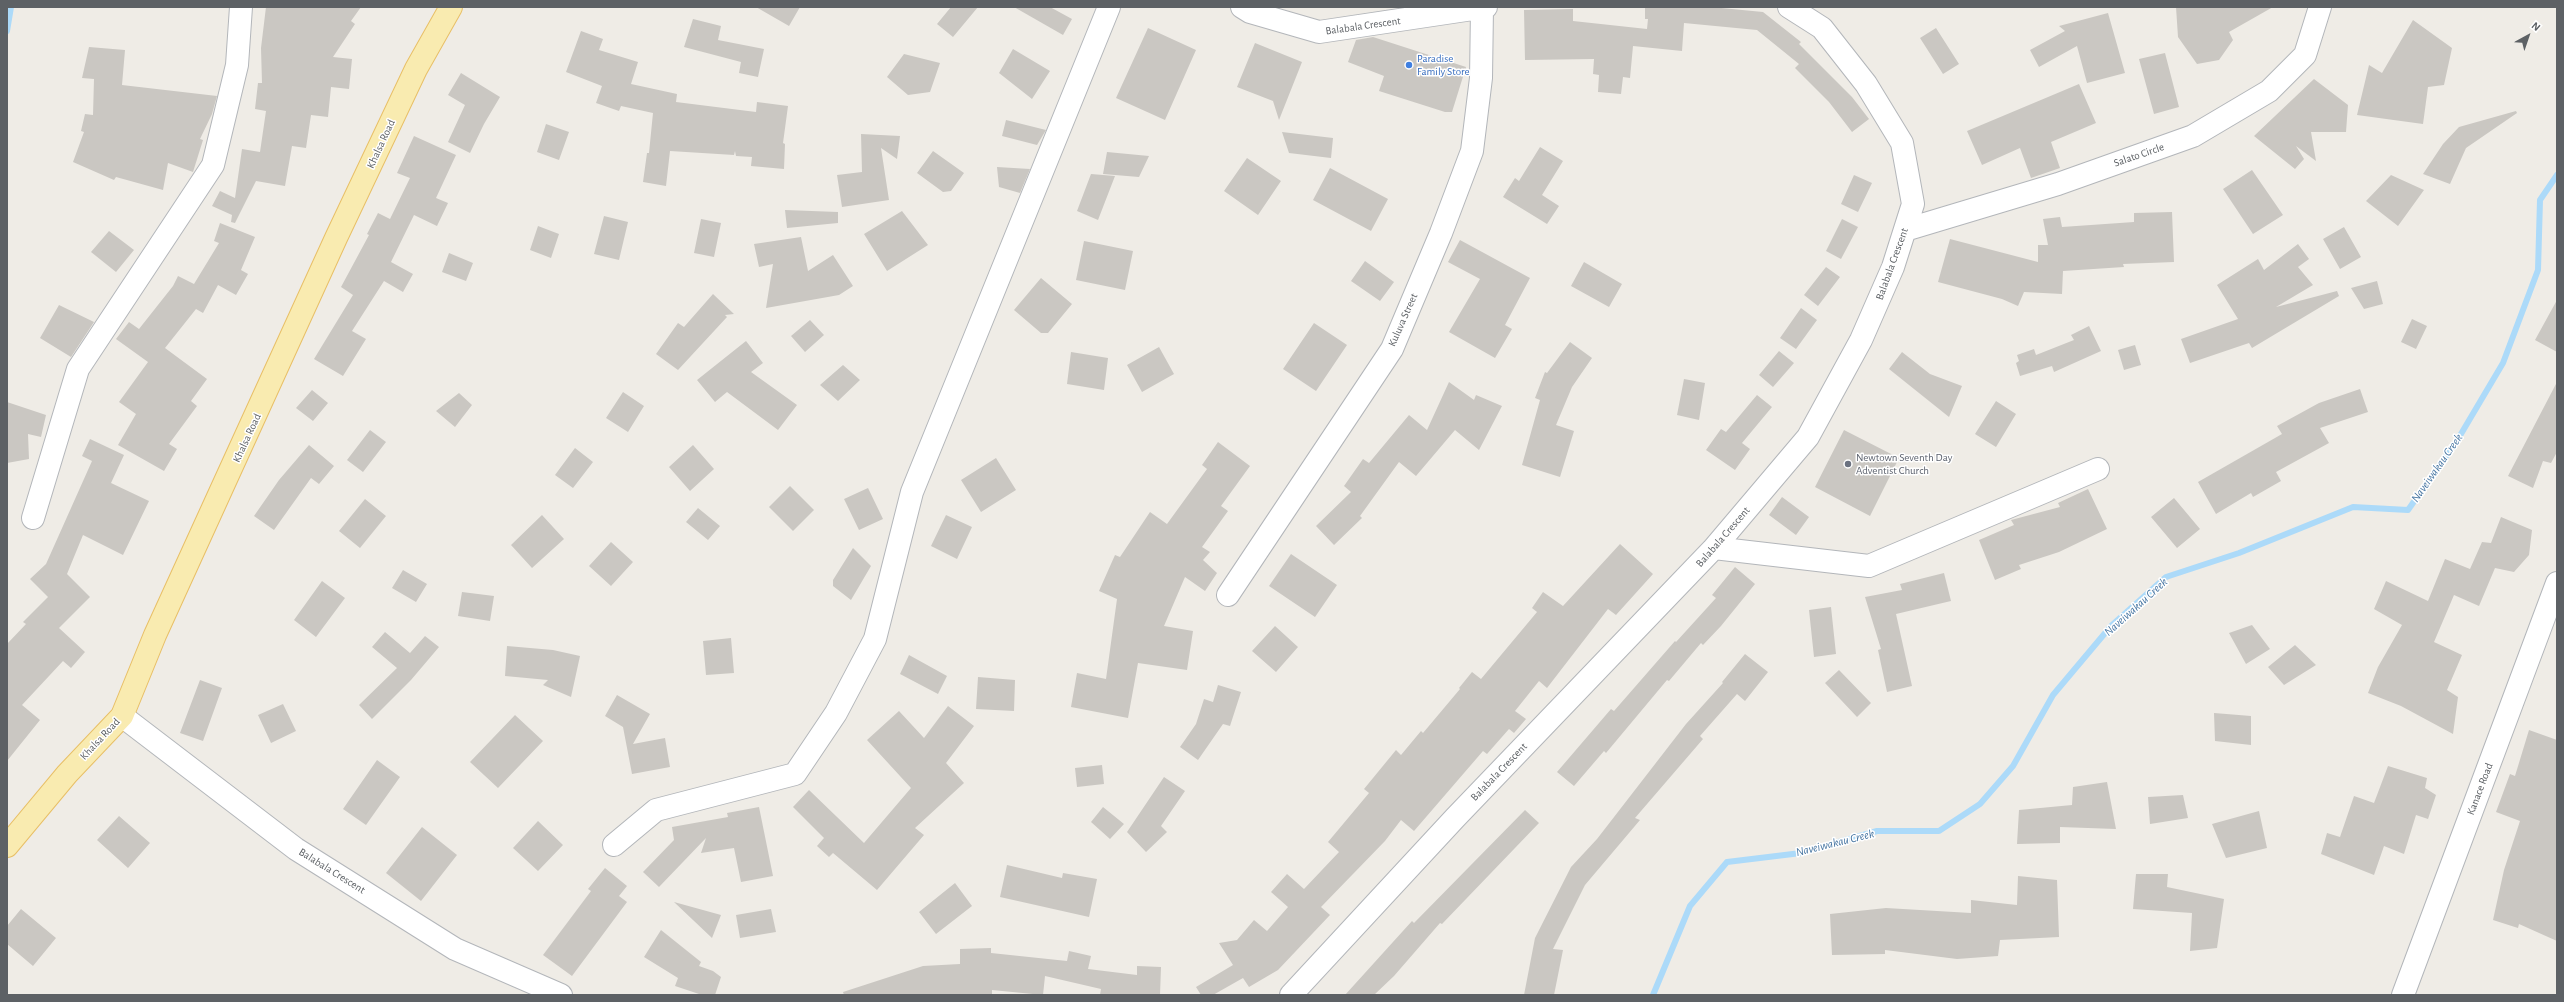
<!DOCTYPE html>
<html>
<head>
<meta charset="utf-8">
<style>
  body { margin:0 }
  #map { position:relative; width:2564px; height:1002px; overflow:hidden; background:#efece6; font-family:"Alegreya Sans",sans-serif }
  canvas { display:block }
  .frame { position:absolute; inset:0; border:8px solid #5d6165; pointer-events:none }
  .north { position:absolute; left:2508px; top:16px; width:40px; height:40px; -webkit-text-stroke:3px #fff; paint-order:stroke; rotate:40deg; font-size:11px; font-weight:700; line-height:16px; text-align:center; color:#5d6165 }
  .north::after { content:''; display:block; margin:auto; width:14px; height:18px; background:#5d6165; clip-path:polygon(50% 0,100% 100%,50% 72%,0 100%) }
</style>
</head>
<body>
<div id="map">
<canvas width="2564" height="1002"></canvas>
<div class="frame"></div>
<div class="north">N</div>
</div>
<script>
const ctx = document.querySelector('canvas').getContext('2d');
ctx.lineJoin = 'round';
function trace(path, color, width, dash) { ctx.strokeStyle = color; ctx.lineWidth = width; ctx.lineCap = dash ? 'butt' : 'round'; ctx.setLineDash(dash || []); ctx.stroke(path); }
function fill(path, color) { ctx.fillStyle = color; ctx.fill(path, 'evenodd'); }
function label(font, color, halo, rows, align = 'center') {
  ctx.font = font + ' "Alegreya Sans",sans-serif'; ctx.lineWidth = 3; ctx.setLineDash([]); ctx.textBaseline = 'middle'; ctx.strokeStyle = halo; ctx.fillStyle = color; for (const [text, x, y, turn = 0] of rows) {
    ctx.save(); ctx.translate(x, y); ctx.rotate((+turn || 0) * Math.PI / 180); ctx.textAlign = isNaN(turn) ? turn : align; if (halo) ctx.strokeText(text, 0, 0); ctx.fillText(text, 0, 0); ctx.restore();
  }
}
trace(new Path2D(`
  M7,31L11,7
  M1653,995L1690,906L1727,862L1801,853L1877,831H1939L1980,804L2013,766L2053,695L2111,626L2166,577L2239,553L2353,507L2408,510L2458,439L2503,363L2538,270L2540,200L2557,175`), '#acdaf9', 6);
fill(new Path2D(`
  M266,7H361L351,21L355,24L333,57L352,59L349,89L331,87L328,117L311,115L306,148L292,146L285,186L256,181L235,223L231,222L232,215L212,206L220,191L235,198L242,149L260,152L266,111L255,109L258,83H262L261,48Z
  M756,7H800L789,26Z
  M951,7H978L953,37L937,24Z
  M1014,7H1050L1072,19L1063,35Z
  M1645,7H1711L1763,12L1801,42L1799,44L1852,97L1869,119L1852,132L1829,102L1795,68L1799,64L1757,30L1684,23L1682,51L1633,46L1630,78L1623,77L1621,94L1598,92L1599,75L1593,74L1594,59L1525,60L1524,10L1573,9V21L1647,29L1648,19H1645Z
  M2176,7H2273L2229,32L2233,40L2219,60L2197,64L2178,37Z
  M2108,13L2125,73L2087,83L2077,46L2039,67L2030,50L2065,31L2059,26Z
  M693,19L721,26L718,40L764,49L758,77L739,73L741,62L684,47Z
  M2413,20L2452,48L2444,85L2428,87L2423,124L2357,115L2369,65L2382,73Z
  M1148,28L1196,50L1165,120L1116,98Z
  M1936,28L1959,64L1943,74L1920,38Z
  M581,31L603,39L599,50L638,62L631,84L677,94L676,102L756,112L757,102L788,106L783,143L785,144L784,169L751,166L752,157L736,156L735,151L734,155L670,151L666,186L643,182L647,153H649L653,113L621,106L619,111L596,103L602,86L566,72Z
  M1373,37L1466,67L1452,112H1445L1379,91L1384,76L1348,62L1356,40Z
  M1255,43L1302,62L1279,120L1273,101L1237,87Z
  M89,47L125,50L122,85L217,96L212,114L200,139L203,140L193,172L168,163L163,190L116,177L114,180L73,162L84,132L81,131L85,114L93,115L94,79L82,78Z
  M1013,49L1050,71L1032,99L999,73Z
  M2165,53L2179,107L2154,114L2139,59Z
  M904,54L940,63L930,92L908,95L887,77Z
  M461,73L500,97L484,124L470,153L448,142L465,105L448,95Z
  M2314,79L2348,105L2346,132H2311L2316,161L2296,146L2304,159L2295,169L2254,136Z
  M2079,84L2096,123L2051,142L2060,168L2031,178L2020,148L1982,165L1967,131Z
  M2516,111L2517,113L2466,148L2450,184L2423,174L2443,144L2459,127Z
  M1006,120L1046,130L1037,145L1002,136Z
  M546,124L569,132L559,160L537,152Z
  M1282,132L1333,138L1331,158L1289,153Z
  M861,134L900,136L897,159L881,148L889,200L842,207L837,175L862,172Z
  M414,136L456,155L436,198L448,203L437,226L414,215L391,262L413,274L403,292L384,281L352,331L366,339L343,376L314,359L353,295L341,287L369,235L367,234L378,213L390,219L410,178L397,173Z
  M1540,147L1563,161L1542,195L1559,206L1547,224L1503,197L1515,178L1519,181Z
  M933,151L964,173L951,191L943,192L917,173Z
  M1107,152L1149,156L1139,177L1103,174Z
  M1247,158L1281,181L1258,215L1224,191Z
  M997,167L1030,169L1020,193L999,187Z
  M1330,168L1388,199L1371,231L1313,200Z
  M2252,170L2283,215L2253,234L2223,189Z
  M1091,174L1115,176L1098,220L1077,211Z
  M1854,175L1872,183L1858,212L1841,204Z
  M2391,175L2424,190L2398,226L2366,201Z
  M785,210L838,212V223L787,228Z
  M902,211L928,245L887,271L864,234Z
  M2172,212L2174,262L2123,264L2124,267L2063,271L2062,294L2024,292L2018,306L2002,299L1938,282L1950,239L2038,262V245H2048L2043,219L2060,217L2062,227L2134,222V213Z
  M604,216L628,222L619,260L594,254Z
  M701,219L721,223L714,257L694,253Z
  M1842,219L1858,227L1841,259L1826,251Z
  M220,223L255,237L241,270L248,274L236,295L218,285L203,313L196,309L165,348L207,379L191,401L197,406L169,444L177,449L164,471L118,445L136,414L119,402L148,362L116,339L129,322L139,329L173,286L178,276L194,284L219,243L214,241Z
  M538,226L559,234L551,258L530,250Z
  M2344,227L2361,257L2340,269L2323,239Z
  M109,231L134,250L116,272L91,252Z
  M801,237L808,271L833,255L853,286L839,295L766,308L773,264L759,267L754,244Z
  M1460,240L1530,278L1505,325L1512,329L1495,358L1449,332L1480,279L1448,262Z
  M1084,241L1133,251L1125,290L1076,280Z
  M2298,244L2309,259L2298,267L2313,285L2276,307L2337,291L2339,296L2252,348L2249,343L2190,363L2181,339L2238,319L2217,285L2258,259L2264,270Z
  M449,253L473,263L466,281L442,272Z
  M1365,261L1394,282L1380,301L1351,281Z
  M1584,262L1622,284L1609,307L1571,286Z
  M1826,267L1840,277L1818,306L1804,295Z
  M1041,278L1072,304L1048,333H1041L1014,310Z
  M2377,281L2383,304L2364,309L2351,288Z
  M713,294L734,314L725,315L727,317L678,370L656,354L678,323L684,327Z
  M2557,300V352L2535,340Z
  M59,305L94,322L71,357L40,338Z
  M1801,308L1817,320L1796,349L1780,338Z
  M2412,319L2427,326L2416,349L2401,342Z
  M810,320L824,335L805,352L791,336Z
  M1314,323L1347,345L1316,391L1283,369Z
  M2089,326L2101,351L2054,372L2052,366L2020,376L2016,363L2019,361L2017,355L2034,349L2036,355L2074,340L2071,335Z
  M746,341L763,363L751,372L797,405L778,430L727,392L715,402L697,380Z
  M1570,342L1592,358L1572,387L1556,425L1574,431L1560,477L1522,465L1540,400L1535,398L1545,372L1547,373Z
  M2135,345L2141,365L2124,370L2118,350Z
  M1159,347L1174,374L1142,392L1127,365Z
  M1779,351L1794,363L1773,387L1759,375Z
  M1071,352L1108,358L1104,390L1067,384Z
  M1902,352L1930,374L1962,386L1949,417L1889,369Z
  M843,365L860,380L838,401L820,385Z
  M1684,379L1705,383L1699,420L1677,415Z
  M1449,382L1474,400L1476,395L1502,406L1479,450L1455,430L1416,476L1399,462L1360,516L1362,518L1334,545L1316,526L1351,492L1344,486L1363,459L1369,463L1409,415L1427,430Z
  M2557,382V452L2551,463L2543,461L2533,488L2508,476Z
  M2360,389L2368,412L2320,428L2329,443L2276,472L2281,481L2253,497L2251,493L2216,514L2198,482L2282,434L2277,426L2319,403Z
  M312,390L328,403L313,421L296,408Z
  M623,392L644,406L628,432L606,418Z
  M459,393L472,405L455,427L436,411Z
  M1757,395L1772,407L1742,443L1750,449L1735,470L1706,450L1721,429L1726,432Z
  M1996,401L2016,414L1996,447L1975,434Z
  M7,402L46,415L41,437L28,434L29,459L7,463Z
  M370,430L386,442L363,472L347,460Z
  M1844,430L1899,458L1870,516L1815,487Z
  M90,439L124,455L111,483L149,501L123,555L83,535L67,574L90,597L59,628L85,652L71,668L63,661L22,705L40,720L7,761V644L26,624L23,622L48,597L30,579L46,564L92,461L82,456Z
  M1218,442L1250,466L1221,506L1228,511L1202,547L1210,552L1203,560L1217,573L1205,591L1185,577L1164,626L1193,631L1187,670L1138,663L1128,718L1071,707L1077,673L1106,679L1117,599L1099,591L1115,555L1120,557L1150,512L1167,524L1207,469L1202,465Z
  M309,445L334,466L319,484L311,478L274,530L254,516L279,480Z
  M693,445L714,469L690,491L669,467Z
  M575,448L593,462L573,488L555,475Z
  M996,458L1016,490L981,512L961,480Z
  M790,486L814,510L793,531L769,507Z
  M868,488L883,519L859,530L844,499Z
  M2088,489L2107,529L2059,552L2019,565L2021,569L1995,580L1979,540L2014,525L2011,520L2060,507L2058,503Z
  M1782,497L1809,517L1796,535L1769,515Z
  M2174,498L2200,529L2177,548L2151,517Z
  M365,499L386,516L360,548L339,531Z
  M698,508L720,526L708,540L686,522Z
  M542,515L564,539L532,568L511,545Z
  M946,515L972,527L957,559L931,546Z
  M2501,517L2532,530L2529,555L2514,572L2495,568L2479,606L2454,595L2434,642L2462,655L2447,690L2458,697L2453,734L2401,706L2368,693L2378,667L2402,625L2374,609L2386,581L2428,601L2445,559L2470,569L2482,542L2491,543Z
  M611,542L633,562L611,586L589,566Z
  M1620,544L1653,574L1616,615L1608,609L1547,688L1539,681L1515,711L1526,719L1514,733L1509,729L1487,754L1483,751L1414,831L1401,820L1385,841L1321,907L1330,915L1278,970L1249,987L1243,978L1213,995H1201L1196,987L1233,965L1219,943L1237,940L1254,920L1267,931L1288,907L1271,892L1287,874L1304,889L1339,852L1328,842L1369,793L1364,789L1396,750L1401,755L1421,731L1423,733L1460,689L1459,688L1472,672L1481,679L1537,612L1532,608L1543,592L1563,606Z
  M853,548L871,566L851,600L833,586V580Z
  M1291,554L1337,585L1315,617L1269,586Z
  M1735,567L1755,584L1721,626L1703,645L1701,643L1669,681L1667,680L1606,753L1604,751L1574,786L1557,772L1611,709L1614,711L1675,641L1676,642L1716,598L1712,595Z
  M403,570L427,584L416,602L392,588Z
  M1944,573L1951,601L1896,614L1912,686L1887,692L1878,650L1881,649L1865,597L1902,590L1900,584Z
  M322,581L345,598L316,637L294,620Z
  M462,592L494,596L490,621L458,616Z
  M1831,607L1836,654L1814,657L1809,610Z
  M2252,625L2270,649L2246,664L2229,633Z
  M1275,626L1298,647L1276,672L1252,651Z
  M385,632L410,653L425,636L439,647L411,680L372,719L359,705L397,668L372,647Z
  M731,638L734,673L706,675L703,641Z
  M2295,645L2316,665L2284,685L2268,667Z
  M507,646L553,650L580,656L571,697L543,685L548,680L505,676Z
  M1745,654L1768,672L1745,701L1737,694L1700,736L1703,739L1635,818L1640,820L1585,885L1553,949L1563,950L1554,995H1524L1535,938L1571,867L1597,839L1686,724L1723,683L1722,682Z
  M909,655L947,676L938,694L900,674Z
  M1839,670L1871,703L1857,717L1825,683Z
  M978,677L1015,680L1014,711L976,709Z
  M200,680L222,688L203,741L180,733Z
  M1218,685L1241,692L1230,726L1223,724L1198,760L1180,747L1196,724L1204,699L1213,702Z
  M617,695L650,714L633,744L665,738L670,767L632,774L623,727L605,716Z
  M283,704L296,731L271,743L258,715Z
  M948,706L974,726L946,763L964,783L915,828L924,835L877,890L833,853L829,857L817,846L824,838L793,807L809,790L864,843L911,788L867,740L899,711L924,738Z
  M2214,713L2251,716V745L2215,741Z
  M515,715L543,741L498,788L470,762Z
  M2529,730L2557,740V941L2519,924L2518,928L2493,920L2504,870L2520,821L2496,812L2510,774L2515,776Z
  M377,760L400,777L366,825L343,809Z
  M1102,765L1104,784L1077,787L1075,768Z
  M2388,766L2427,778L2425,788L2436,795L2428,819L2416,815L2404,854L2384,846L2374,875L2321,854L2327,833L2340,837L2354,796L2374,803Z
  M1164,777L1185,791L1161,826L1167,832L1146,852L1127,832Z
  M2107,782L2116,829L2060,827V843L2017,844L2019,810L2072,805L2073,787Z
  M2183,795L2188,818L2150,824L2148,797Z
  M759,807L773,876L741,882L734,848L701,853L706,838L659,887L643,872L674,840L672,827L728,817L727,813Z
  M1103,807L1124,824L1110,839L1091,822Z
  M1525,810L1539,823L1442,924L1440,923L1394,976L1374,995H1345L1412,921L1414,923Z
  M2259,811L2267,848L2226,858L2212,824Z
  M119,816L150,843L128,868L97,840Z
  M538,821L563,845L538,871L513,848Z
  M422,827L457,855L421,901L386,873Z
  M1007,865L1062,878L1063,873L1097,879L1089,917L1000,897Z
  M605,868L627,886L619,896L627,902L572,976L543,955L591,891L588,889Z
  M2136,874H2168L2167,887L2224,899L2217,948L2190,951L2192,913L2133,909Z
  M2018,876L2057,880L2059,937L2000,940L1998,956L1957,959L1885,950V954L1832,955L1830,914L1886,908L1971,913V900L2017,905Z
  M955,883L972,906L936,934L919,912Z
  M674,902L721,915L712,938Z
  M21,909L56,938L33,966L7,944V926Z
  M771,909L776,932L740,938L736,915Z
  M661,930L701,962L699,966L713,971L721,977L715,995H702L675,986L678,978L644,957Z
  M991,948V953L1067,961L1069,951L1091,956L1088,969L1137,975V966L1161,967L1160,995H1100L1101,989L1045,976L1043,995L992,990V995H844L843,992L923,966L960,964V949Z`), '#cac7c2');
const minor = new Path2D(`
  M1242,7L1250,12L1319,32L1486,7
  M1905,230L2058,184L2193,136L2269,91L2305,55L2320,7
  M33,518L78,369L213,165L237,65L241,7
  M1714,548L1869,566L2098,469
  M1228,595L1392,349L1441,233L1472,151L1481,78L1482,8
  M122,716L296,849L455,949L561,995
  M614,845L656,810L795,774L836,713L875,639L912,492L1109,7
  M1291,995L1455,818L1714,548L1808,437L1861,340L1893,267L1913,204L1902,143L1866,84L1822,28L1789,7
  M2403,995L2557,583`);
const major = new Path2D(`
  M7,846L67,774L122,716L155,635L336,238L416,69L451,7`);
trace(minor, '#b3b6ba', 24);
trace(major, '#e8bf66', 24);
trace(minor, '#fff', 22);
trace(major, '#f9ebb0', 22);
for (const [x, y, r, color] of [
  [1409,65,4,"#3f7fe0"],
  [1848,464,4,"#6b7280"]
]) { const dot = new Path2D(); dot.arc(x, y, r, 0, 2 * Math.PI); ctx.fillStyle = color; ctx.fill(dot); trace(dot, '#fff', 1.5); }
label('11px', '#5d6165', '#fff', [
  ["Balabala Crescent",1363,26,-8],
  ["Khalsa Road",381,144,-65],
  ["Salato Circle",2139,155,-19],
  ["Balabala Crescent",1892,264,-70],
  ["Kuluva Street",1403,320,-66],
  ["Khalsa Road",247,438,-65],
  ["Balabala Crescent",1723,537,-49],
  ["Khalsa Road",100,739,-47],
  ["Balabala Crescent",1499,772,-46],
  ["Kanace Road",2480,789,-69],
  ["Balabala Crescent",332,871,32]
]);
label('11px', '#366cbe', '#fff', [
  ["Paradise",1417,59],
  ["Family Store",1417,72]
], 'left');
label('11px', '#5b616d', '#fff', [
  ["Newtown Seventh Day",1856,458],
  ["Adventist Church",1856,471]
], 'left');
label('italic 12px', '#4675a2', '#fff', [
  ["Naveiwakau Creek",2437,468,-55],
  ["Naveiwakau Creek",2136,607,-42],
  ["Naveiwakau Creek",1835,843,-14]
]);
</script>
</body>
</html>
